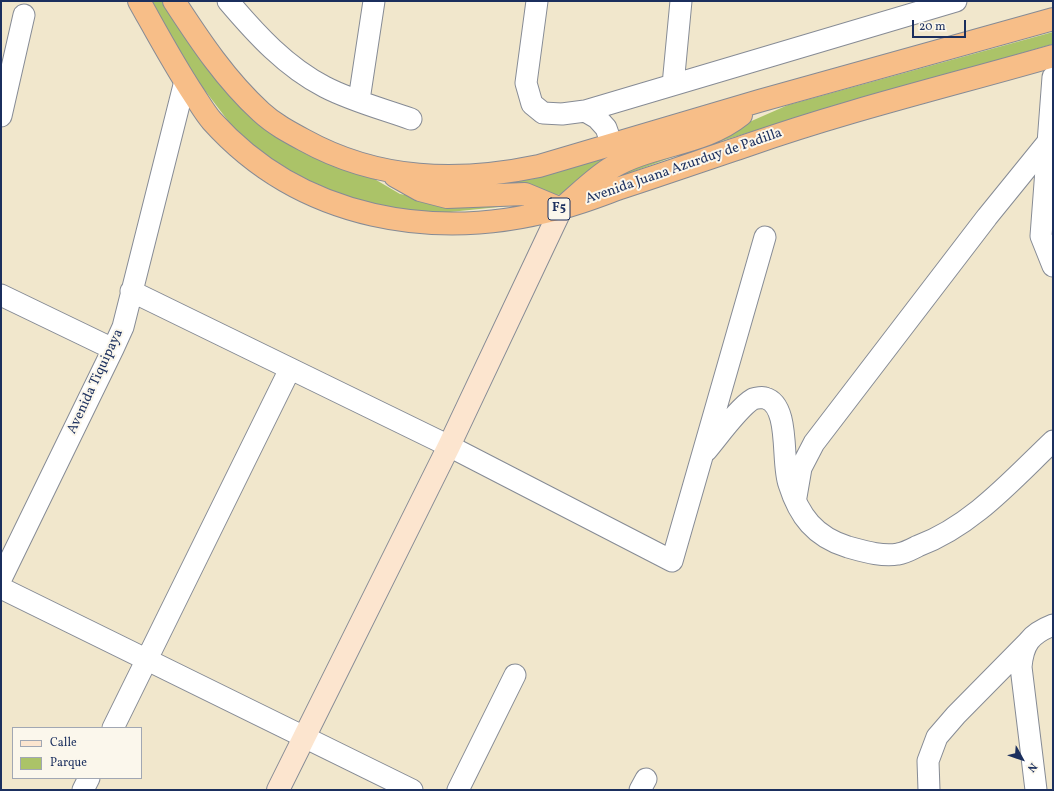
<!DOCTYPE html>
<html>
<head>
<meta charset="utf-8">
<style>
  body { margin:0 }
  #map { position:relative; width:1054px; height:791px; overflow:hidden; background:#f1e7cc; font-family:Vollkorn,serif }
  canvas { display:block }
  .frame { position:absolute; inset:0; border:2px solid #1b2f5e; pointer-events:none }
  .legend { position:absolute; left:12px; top:727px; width:130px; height:52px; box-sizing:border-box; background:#fbf7ec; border:1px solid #a1a7b3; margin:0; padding:5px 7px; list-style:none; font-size:12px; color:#1b2f5e }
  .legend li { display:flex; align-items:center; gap:8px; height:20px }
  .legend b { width:20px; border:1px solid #a1a7b3 }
  .north { position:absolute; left:1002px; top:739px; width:40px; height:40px; -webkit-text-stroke:3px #fbf7ec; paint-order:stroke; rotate:130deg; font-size:11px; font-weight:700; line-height:16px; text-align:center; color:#1b2f5e }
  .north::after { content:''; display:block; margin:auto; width:14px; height:18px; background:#1b2f5e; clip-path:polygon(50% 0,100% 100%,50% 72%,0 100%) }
  .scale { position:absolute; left:912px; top:20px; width:54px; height:18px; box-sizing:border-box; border:2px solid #1b2f5e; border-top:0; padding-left:5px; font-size:12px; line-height:14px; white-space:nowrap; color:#1b2f5e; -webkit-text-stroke:3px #fbf7ec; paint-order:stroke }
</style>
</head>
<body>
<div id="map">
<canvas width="1054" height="791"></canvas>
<div class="frame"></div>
<ul class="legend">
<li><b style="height:5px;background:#fce5cf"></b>Calle</li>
<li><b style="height:11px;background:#abc368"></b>Parque</li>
</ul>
<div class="north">N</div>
<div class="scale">20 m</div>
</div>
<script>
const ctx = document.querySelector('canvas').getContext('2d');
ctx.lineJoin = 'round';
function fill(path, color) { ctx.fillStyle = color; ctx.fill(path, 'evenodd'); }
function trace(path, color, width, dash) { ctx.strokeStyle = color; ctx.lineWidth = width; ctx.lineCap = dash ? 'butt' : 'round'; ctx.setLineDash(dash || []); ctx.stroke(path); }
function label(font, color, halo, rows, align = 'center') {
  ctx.font = font + ' Vollkorn,serif'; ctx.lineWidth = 4; ctx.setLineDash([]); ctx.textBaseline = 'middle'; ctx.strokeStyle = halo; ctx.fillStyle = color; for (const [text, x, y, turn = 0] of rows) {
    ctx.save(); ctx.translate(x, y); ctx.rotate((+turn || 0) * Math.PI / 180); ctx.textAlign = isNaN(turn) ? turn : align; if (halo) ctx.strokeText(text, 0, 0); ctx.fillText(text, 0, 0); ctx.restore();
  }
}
fill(new Path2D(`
  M149,1H163L204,65L224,89L246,111L289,143L308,155L336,167L366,174L400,194L422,198L528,204L440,213L406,211L373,205L312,184L256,149L235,130L197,80Z
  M1053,32V44L796,118L692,150L602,183L620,169L731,130L788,105Z
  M609,156L565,194L557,195L541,190L481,186L533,179Z`), '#abc368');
const street = new Path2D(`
  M228,1C256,34 286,67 325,87C352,101 383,109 411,119
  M537,1L526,83L532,104L543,113L562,114L585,111L597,118L606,128L612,145
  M1053,77L1041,236L1053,266
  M673,85L681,1
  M359,100L374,1
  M585,111L956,1
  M1,116L24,15
  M131,291L449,446L672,561L765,237
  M1,295L113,349
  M706,451C718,437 739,407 753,399C756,398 763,397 765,398C791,405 781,463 789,484C799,516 815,537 848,547C863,551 882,557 898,554C905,553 912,549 918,546C972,526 1012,480 1053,441
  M796,497L801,468L814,443L987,217L1047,143
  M1,579L113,349L123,327L185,81
  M1,588L412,790
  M113,728L290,369
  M83,790L89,778
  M458,790L515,675
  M640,790L646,779
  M929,790L928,761L937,737L956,715L1028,642
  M1036,790L1021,667C1023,644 1030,634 1053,625`);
const secondary = new Path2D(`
  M278,790L449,446L561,209`);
const highway = new Path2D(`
  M139,1C157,33 174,65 194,95C200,104 205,113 212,121C301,220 436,243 561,208C581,203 601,195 620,188C663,174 706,159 748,145C848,110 952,85 1053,56
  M174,1C200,41 226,80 261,112C274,124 289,132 304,140C378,181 458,183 539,166L759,101L1053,19
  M395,176L420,190L447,197L525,194L561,209C577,196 593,179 611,168C651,144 704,145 741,115`);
trace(street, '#868b95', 23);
trace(secondary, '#868b95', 24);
trace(highway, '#868b95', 24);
trace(street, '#fff', 21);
trace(secondary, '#fce5cf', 22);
trace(highway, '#f7be88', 22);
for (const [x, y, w] of [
  [559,209,22]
]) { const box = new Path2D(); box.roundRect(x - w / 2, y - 11, w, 22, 3); ctx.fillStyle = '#fbf7ec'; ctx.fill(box); trace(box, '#1b2f5e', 1); }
label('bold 13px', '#1b2f5e', null, [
  ["F5",559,209]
]);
label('14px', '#1b2f5e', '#fbf7ec', [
  ["Avenida Juana Azurduy de Padilla",684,167,-19],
  ["Avenida Tiquipaya",96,382,-65]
]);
</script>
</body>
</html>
